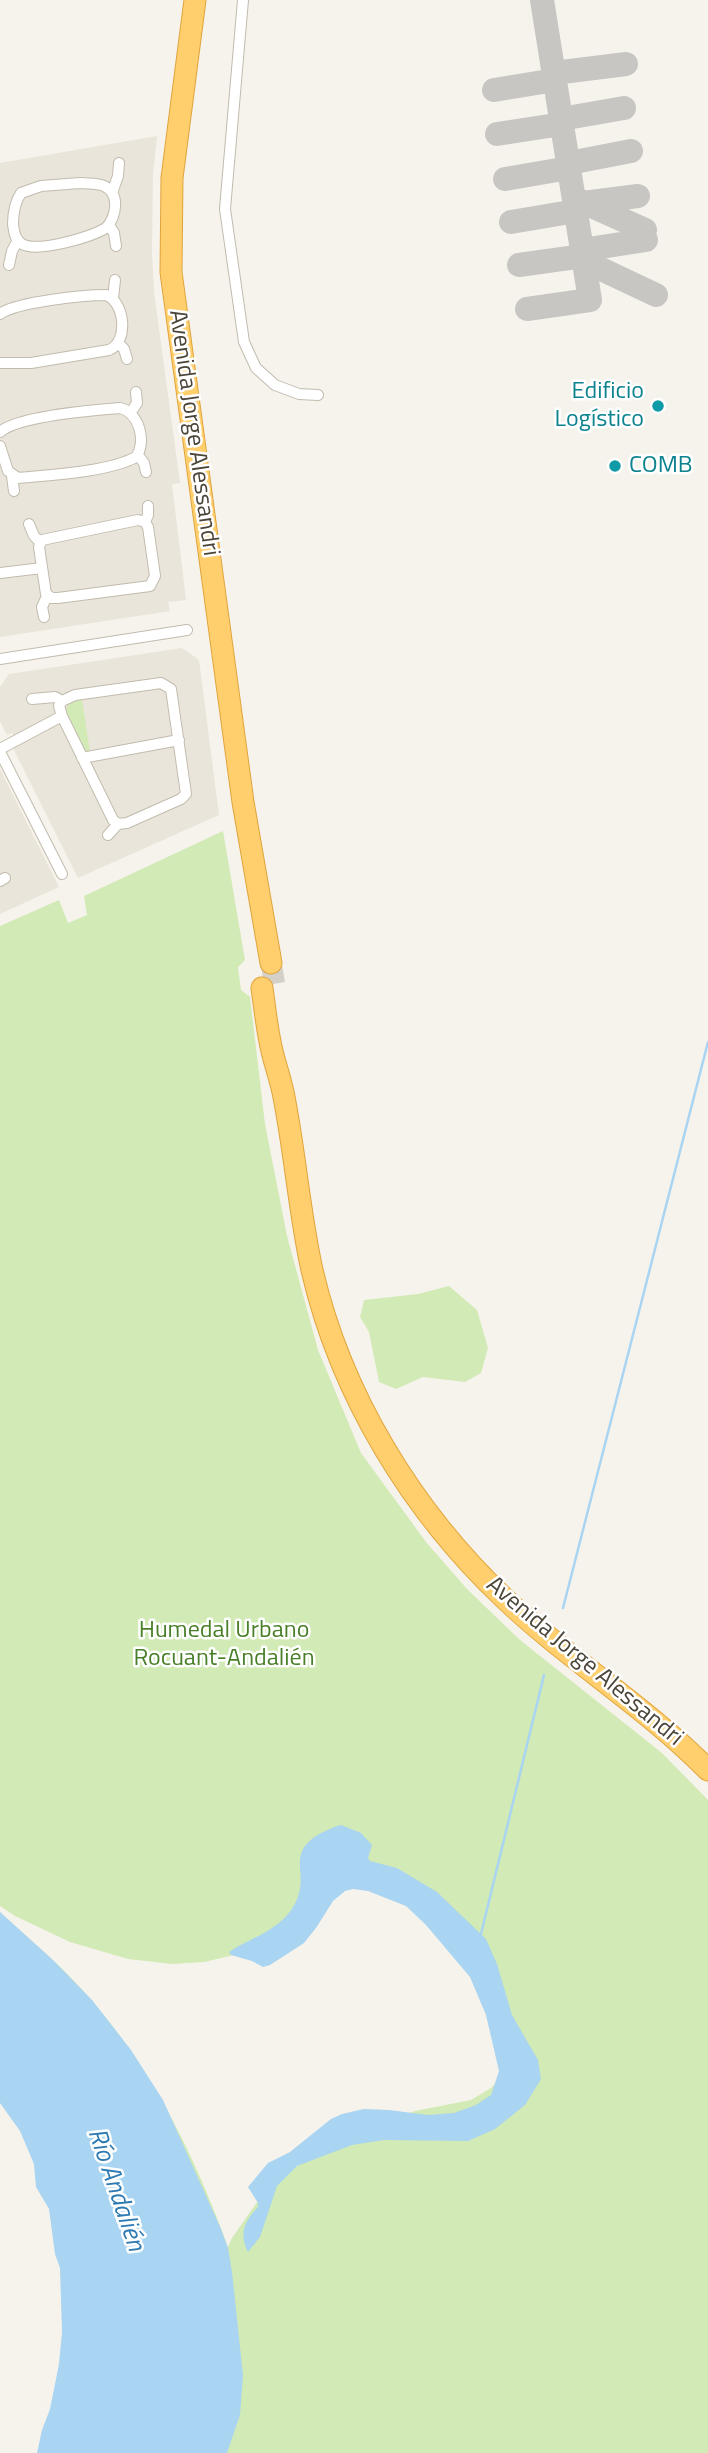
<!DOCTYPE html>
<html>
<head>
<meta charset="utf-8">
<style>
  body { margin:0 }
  canvas { display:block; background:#f6f3ec }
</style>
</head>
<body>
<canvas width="708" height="2453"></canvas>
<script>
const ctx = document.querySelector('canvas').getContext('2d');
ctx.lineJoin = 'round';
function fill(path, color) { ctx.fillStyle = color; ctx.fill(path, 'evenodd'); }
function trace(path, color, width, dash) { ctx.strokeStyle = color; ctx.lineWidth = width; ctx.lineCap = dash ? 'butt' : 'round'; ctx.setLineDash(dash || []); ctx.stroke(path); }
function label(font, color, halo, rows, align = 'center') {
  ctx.font = font + ' "Titillium Web",sans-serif'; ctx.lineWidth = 5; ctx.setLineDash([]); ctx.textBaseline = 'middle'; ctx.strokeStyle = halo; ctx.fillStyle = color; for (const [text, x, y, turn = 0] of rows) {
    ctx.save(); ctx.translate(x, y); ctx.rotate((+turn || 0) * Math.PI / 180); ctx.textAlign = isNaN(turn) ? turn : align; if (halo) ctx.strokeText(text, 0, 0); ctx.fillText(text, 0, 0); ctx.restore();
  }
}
fill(new Path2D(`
  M157,136L153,174L152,255L154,292L180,483L172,484L186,600L168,602L170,611L0,637V163Z
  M182,648L199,660L219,815L78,878L13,748L18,744L12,733L7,735L0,721V687L9,674Z
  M0,769L59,887L0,914Z`), '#eae5da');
fill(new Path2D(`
  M82,699L90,752L87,754L81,749L65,712L69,703Z
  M223,831L245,960L238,967L241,990L250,997L265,1124L287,1236L318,1350L361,1453L426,1542L467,1589L520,1640L662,1753L708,1800V2453H168L0,1912C31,1941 65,1968 92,2001C155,2074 195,2157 228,2247L232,2238L262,2195L302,2162L356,2131L415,2111L471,2100L491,2088L502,2076L506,2057L473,1960L373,1878L305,1897L278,1930L247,1952L204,1962L172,1964L128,1959L70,1942L15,1916L0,1906V926L59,900L68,923L87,915L84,896Z
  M449,1286L477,1310L488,1348L481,1373L465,1382L423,1377L396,1389L379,1382L369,1332L360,1317L364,1300L418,1294Z`), '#d2eab5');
fill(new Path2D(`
  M341,1825L361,1833L372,1845L368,1858L370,1861L397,1868L437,1892L486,1939L497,1964L512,2015L538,2060L541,2079L525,2105L495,2129L468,2141L384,2140L352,2145L297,2166L277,2186L260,2237L248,2252C239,2233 244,2222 258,2207V2203L248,2187L268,2163L290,2152L331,2119L342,2114L364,2109L389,2110L428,2115L454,2113L476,2105L491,2095L499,2071L486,2015L470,1977L426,1925L406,1906L368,1891L353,1889L345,1891L333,1901L316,1928L304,1943L270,1965L263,1967L252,1961L231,1955L229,1952C250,1938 276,1932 292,1909C315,1874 281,1856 321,1833C328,1830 333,1827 341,1825Z
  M0,1912L54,1961L92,2000L131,2050L163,2100L221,2229L228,2248L232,2272L243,2375L240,2415L227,2453H37L42,2430L50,2409L59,2364L62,2332L60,2268L55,2254L49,2209L36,2187L34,2164L20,2131L0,2103Z`), '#a9d4f2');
trace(new Path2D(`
  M563,1608L708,1042
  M481,1934L544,1675`), '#a9d4f2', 2.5);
trace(new Path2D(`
  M554,73L626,64
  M494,90L555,80
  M561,119L624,108
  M497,134L562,124
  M569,163L631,151
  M505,179L569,168
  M574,198L645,230
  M583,203L638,196
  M511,222L576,211
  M582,250L646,240
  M584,261L656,295
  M519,265L583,256
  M527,309L590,300L542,0`), '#c8c6c3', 24);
trace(new Path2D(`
  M271,963L275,986`), '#d4d0c8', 21, [21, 10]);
const street = new Path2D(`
  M243,0L225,209L244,342L256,368L275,385L299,394L318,395
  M80,183C88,184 97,183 104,186C121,194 116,217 106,228C91,237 38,253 22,244C15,240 14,232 13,224C13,213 15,202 21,193L41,186Z
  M112,193L118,176L119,163
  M109,225L114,233L116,246
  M9,265L12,251L18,240
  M113,298L115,280
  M0,314C16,302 84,295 106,295C125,302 129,342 109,350L31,363H0
  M119,344L124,349L127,359
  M131,412L137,403L136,392
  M0,432C18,416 94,410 120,408C139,412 147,442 136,457C108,472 50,475 18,478L8,471L0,446
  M138,455L144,463L146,472
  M12,476L14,491
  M138,520L145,522L148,527L155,576L150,586L58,598H52L46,594L39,547L42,540Z
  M145,522L148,515V506
  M29,524L34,536L40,542
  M0,573L42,568
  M44,617L42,607L47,596
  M0,659L187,630
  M32,699L55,697L62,701L75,695L161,683L171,689L186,794L181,799L127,823L118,824L108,835
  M62,701L59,706L62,716L113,820L118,824
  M0,749L62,716
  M0,752L62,874
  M82,758L179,740
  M0,881L5,878`);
const highway = new Path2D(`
  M195,0L172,178L171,272L243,802L271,963
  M262,988C265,1009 267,1030 272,1051C275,1064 280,1078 283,1092C295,1151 299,1211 312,1270C341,1395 412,1511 505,1599C569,1660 646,1707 708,1770`);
trace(street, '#c2bbae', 12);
trace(highway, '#e0a43c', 23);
trace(street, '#fff', 10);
trace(highway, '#ffcf6e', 21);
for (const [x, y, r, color] of [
  [658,406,7,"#0f9aa8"],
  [615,466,7,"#0f9aa8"]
]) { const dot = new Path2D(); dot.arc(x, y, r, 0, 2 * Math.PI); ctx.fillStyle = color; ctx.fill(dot); trace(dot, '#fff', 2.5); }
label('24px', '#0d838f', '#fff', [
  ["Edificio",644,392],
  ["Logístico",644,420],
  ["COMB",629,466,"left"]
], 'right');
label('24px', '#4b4439', '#fff', [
  ["Avenida Jorge Alessandri",193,433,82],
  ["Avenida Jorge Alessandri",584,1662,40]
]);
label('24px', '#4a7f2a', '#fff', [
  ["Humedal Urbano",224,1631],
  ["Rocuant-Andalién",224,1659]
]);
label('italic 26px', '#2e7ab2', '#fff', [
  ["Río Andalién",115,2190,71]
]);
</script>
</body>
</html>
